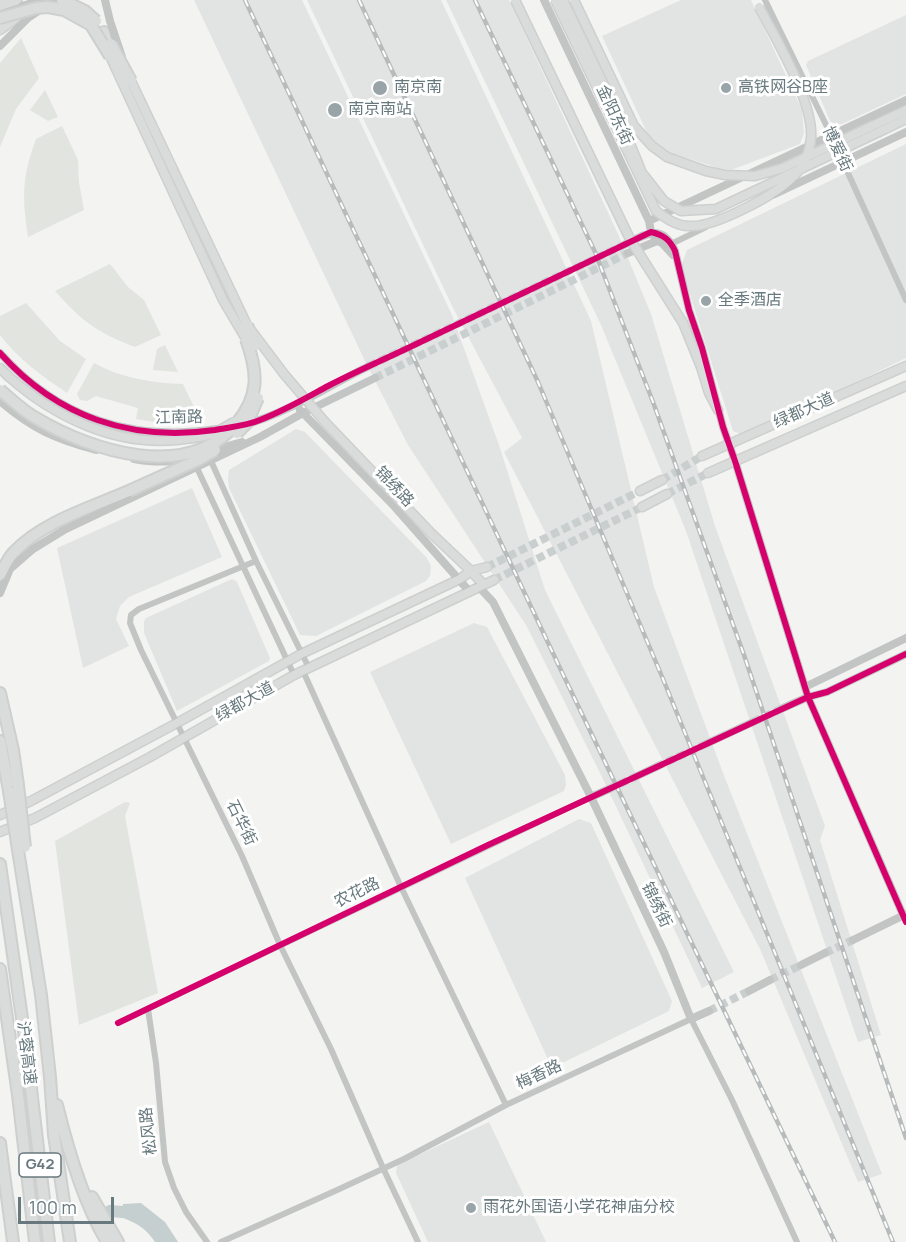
<!DOCTYPE html>
<html>
<head>
<meta charset="utf-8">
<style>
  body { margin:0 }
  #map { position:relative; width:906px; height:1242px; overflow:hidden; background:#f3f3f2; font-family:Manrope,sans-serif }
  canvas { display:block }
  .scale { position:absolute; left:18px; top:1197px; width:96px; height:27px; box-sizing:border-box; border:3px solid #67797e; border-top:0; padding-left:8px; font-size:18px; line-height:21px; white-space:nowrap; color:#67797e; -webkit-text-stroke:4px #fff; paint-order:stroke }
</style>
</head>
<body>
<div id="map">
<canvas width="906" height="1242"></canvas>
<div class="scale">100 m</div>
</div>
<script>
const ctx = document.querySelector('canvas').getContext('2d');
ctx.lineJoin = 'round';
function fill(path, color) { ctx.fillStyle = color; ctx.fill(path, 'evenodd'); }
function trace(path, color, width, dash) { ctx.strokeStyle = color; ctx.lineWidth = width; ctx.lineCap = dash ? 'butt' : 'round'; ctx.setLineDash(dash || []); ctx.stroke(path); }
function label(font, color, halo, rows, align = 'center') {
  ctx.font = font + ' Manrope,"Noto Sans SC",sans-serif'; ctx.lineWidth = 6; ctx.setLineDash([]); ctx.textBaseline = 'middle'; ctx.strokeStyle = halo; ctx.fillStyle = color; for (const [text, x, y, turn = 0] of rows) {
    ctx.save(); ctx.translate(x, y); ctx.rotate((+turn || 0) * Math.PI / 180); ctx.textAlign = isNaN(turn) ? turn : align; if (halo) ctx.strokeText(text, 0, 0); ctx.fillText(text, 0, 0); ctx.restore();
  }
}
fill(new Path2D(`
  M194,0H302L452,315L500,448L545,590L734,972L702,988L602,777L526,625L408,445L365,361Z
  M307,0H441L591,321L654,587L723,773L882,1174L858,1182L760,949L504,452L522,438L454,310Z
  M446,0H509L618,234L651,314L715,526L825,826L820,840L881,1035L858,1042L686,531L601,325Z
  M681,0H751L802,110L804,133L800,144L731,170L718,168L668,152L656,145L649,137L602,36Z
  M906,15V94L842,124H834L830,121L806,65L808,61Z
  M906,144V358L745,436L733,431L681,266L687,250Z
  M296,429L305,432L427,558L431,566L430,576L426,581L316,636L300,635L229,488L228,479L229,470Z
  M192,488L222,557L129,597L120,606L116,619L129,646L83,668L57,548Z
  M232,579L237,582L270,658L269,661L177,711L144,633V621L146,618Z
  M474,623L487,627L565,775L566,785L564,791L451,844L370,672Z
  M579,819L591,823L672,1001L669,1011L552,1068L465,878Z
  M489,1122L546,1242H428L396,1173L397,1165Z`), '#e2e3e3');
fill(new Path2D(`
  M21,38L39,78L16,109L0,147V63Z
  M45,90L58,117L48,121L30,110Z
  M62,126L78,160L79,182L84,210L28,237C22,196 22,177 36,139Z
  M110,264L128,287L144,300L161,335L135,347C96,332 83,322 55,291Z
  M26,303L60,341L86,359L67,393C42,376 18,359 0,335V316Z
  M165,345L178,372L153,370L157,349Z
  M94,363C121,378 152,383 183,384L201,422H155L136,419L138,408L96,396L87,401L80,400L77,394Z
  M125,802L130,803L125,816L158,993L79,1025L55,841Z`), '#e2e4e0');
fill(new Path2D(`
  M141,1203L165,1222L178,1242H155C146,1228 136,1223 121,1217L123,1204Z`), '#c5cfcf');
trace(new Path2D(`
  M110,1211L135,1213`), '#c5cfcf', 12);
trace(new Path2D(`
  M369,366L624,245
  M375,378L628,253
  M753,722L783,708
  M656,767L708,743
  M609,789L635,777
  M825,953L853,940
  M770,980L801,965
  M709,1011L749,991`), '#c9cecf', 8, [8, 4]);
trace(new Path2D(`
  M662,480L702,456
  M667,494L708,473
  M487,567L640,491
  M494,580L642,507`), '#c9cecf', 8, [8, 4]);
const secondary = new Path2D(`
  M0,30L19,16
  M874,125L906,110
  M879,132L906,119
  M701,367L709,393L718,410
  M0,368L8,376
  M702,456L906,366
  M708,473L906,386
  M640,491L662,480
  M642,507L667,494
  M432,534L471,571L483,584
  M0,815L31,801L177,723L301,654L460,579L471,571L487,567
  M0,832L35,818L150,757L294,675L494,580`);
const motorway = new Path2D(`
  M0,5L16,0
  M104,32L109,52
  M0,575C4,568 8,558 14,552C42,522 92,507 129,491
  M0,693L13,750L18,785
  M0,741L9,791
  M18,850L41,995L50,1077L54,1135L70,1242
  M0,864L26,1046L49,1242
  M0,969L18,1095L35,1242
  M57,1105C68,1150 83,1202 107,1242
  M0,1143L13,1242
  M92,1197L118,1242`);
trace(secondary, '#cecfcf', 11);
trace(motorway, '#cecfcf', 14);
trace(new Path2D(`
  M765,0L832,137
  M837,149L906,300
  M669,245L706,227
  M211,461L256,561L309,668
  M197,468L294,675
  M256,561L139,609L131,615L130,623L141,650L242,856L280,945L331,1049L383,1168L418,1242
  M303,671L401,887L506,1105
  M148,1009L156,1063L165,1162L174,1188L186,1212L207,1242
  M118,1023L591,797
  M221,1242L335,1191L404,1159L506,1105L691,1019L732,1100L797,1242`), '#c3c4c4', 6);
trace(new Path2D(`
  M105,0L110,21L122,57
  M544,0L649,221L651,232L657,241
  M7,11L41,0
  M0,46L28,18L55,0
  M649,221L906,100
  M624,245C646,234 662,222 675,251L689,310L702,348L723,427L735,461L808,697L903,915
  M628,253L657,241L662,243L673,255
  M0,353C58,418 132,442 217,429
  M0,401C32,429 56,439 96,450
  M300,410L394,506L469,591
  M244,425C288,413 328,386 369,366
  M210,451L242,442
  M134,459C156,463 174,463 196,455
  M478,586L493,602L591,797L664,952L691,1019L709,1011
  M0,593L10,569L33,549L64,530L260,437L303,413L375,378
  M805,687L906,638
  M783,708L808,697L827,692L906,654
  M708,743L753,722
  M635,777L656,767
  M591,797L609,789
  M853,940L906,914
  M801,965L825,953
  M749,991L770,980`), '#c3c4c4', 8);
trace(secondary, '#dadbdb', 8);
trace(motorway, '#dadbdb', 10);
const rail = new Path2D(`
  M245,0L559,666L835,1242
  M359,0L538,382L663,679L893,1242
  M475,0L595,252L653,402L744,655L906,1138`);
trace(rail, '#b8bbbc', 4.5);
trace(rail, '#fff', 2, [7]);
const secondaryBridge = new Path2D(`
  M515,0L630,239L683,323L701,367
  M555,0L656,211C666,218 676,226 689,226C714,228 778,194 795,175C804,165 810,152 811,138C814,103 776,39 759,7
  M563,0L618,114L642,173L664,201L681,211L716,209L879,132
  M574,0L634,126L652,146L667,157L706,171L725,175L755,176L783,168L874,125
  M110,56L223,300L246,339
  M131,81L247,325L284,374L325,422L432,534
  M8,376C54,417 115,446 177,440C188,439 199,438 209,435C218,432 226,426 234,422`);
const motorwayBridge = new Path2D(`
  M62,0L85,11L96,21
  M0,18L36,8L48,7L64,10L91,25L110,56
  M111,44L131,81
  M247,325L255,345
  M0,390C12,400 23,411 36,418C91,451 187,482 236,424C260,396 258,372 246,339
  M237,433L247,423L258,398
  M129,491L200,459L215,450
  M18,785L25,847
  M9,791L18,850`);
trace(secondaryBridge, '#cecfcf', 11, []);
trace(motorwayBridge, '#cecfcf', 14, []);
trace(new Path2D(`
  M775,194L906,132`), '#c3c4c4', 8);
trace(secondaryBridge, '#dadbdb', 8);
trace(motorwayBridge, '#dadbdb', 10);
trace(new Path2D(`
  M0,353C57,417 131,442 215,430C230,427 246,426 260,420C284,411 306,398 328,386C355,372 383,360 410,347C491,308 571,270 651,232C664,235 670,240 675,251L689,310L702,348L723,427L735,461L808,697L906,922
  M118,1023L488,845L808,697L827,692L906,654`), '#d6006c', 6);
for (const [x, y, r, color] of [
  [380,88,8,"#98a4a7"],
  [726,88,6,"#98a4a7"],
  [335,110,8,"#98a4a7"],
  [706,301,6,"#98a4a7"],
  [471,1208,6,"#98a4a7"]
]) { const dot = new Path2D(); dot.arc(x, y, r, 0, 2 * Math.PI); ctx.fillStyle = color; ctx.fill(dot); trace(dot, '#fff', 2); }
for (const [x, y, w] of [
  [40,1165,42]
]) { const box = new Path2D(); box.roundRect(x - w / 2, y - 12, w, 24, 4.5); ctx.fillStyle = '#fff'; ctx.fill(box); trace(box, '#67797e', 1.5); }
label('bold 15px', '#67797e', null, [
  ["G42",40,1165]
]);
label('16px', '#67797e', '#fff', [
  ["南京南",394,88],
  ["高铁网谷B座",738,88],
  ["南京南站",348,110],
  ["全季酒店",718,301],
  ["雨花外国语小学花神庙分校",483,1208]
], 'left');
label('16px', '#67797e', '#fff', [
  ["金阳东街",614,115,65],
  ["博爱街",837,149,65],
  ["绿都大道",804,411,-24],
  ["江南路",179,418,-1],
  ["锦绣路",394,487,47],
  ["绿都大道",245,702,-29],
  ["石华街",241,823,64],
  ["农花路",357,893,-26],
  ["锦绣街",656,905,64],
  ["沪蓉高速",26,1053,83],
  ["梅香路",539,1075,-25],
  ["松风路",149,1131,-96]
]);
</script>
</body>
</html>
